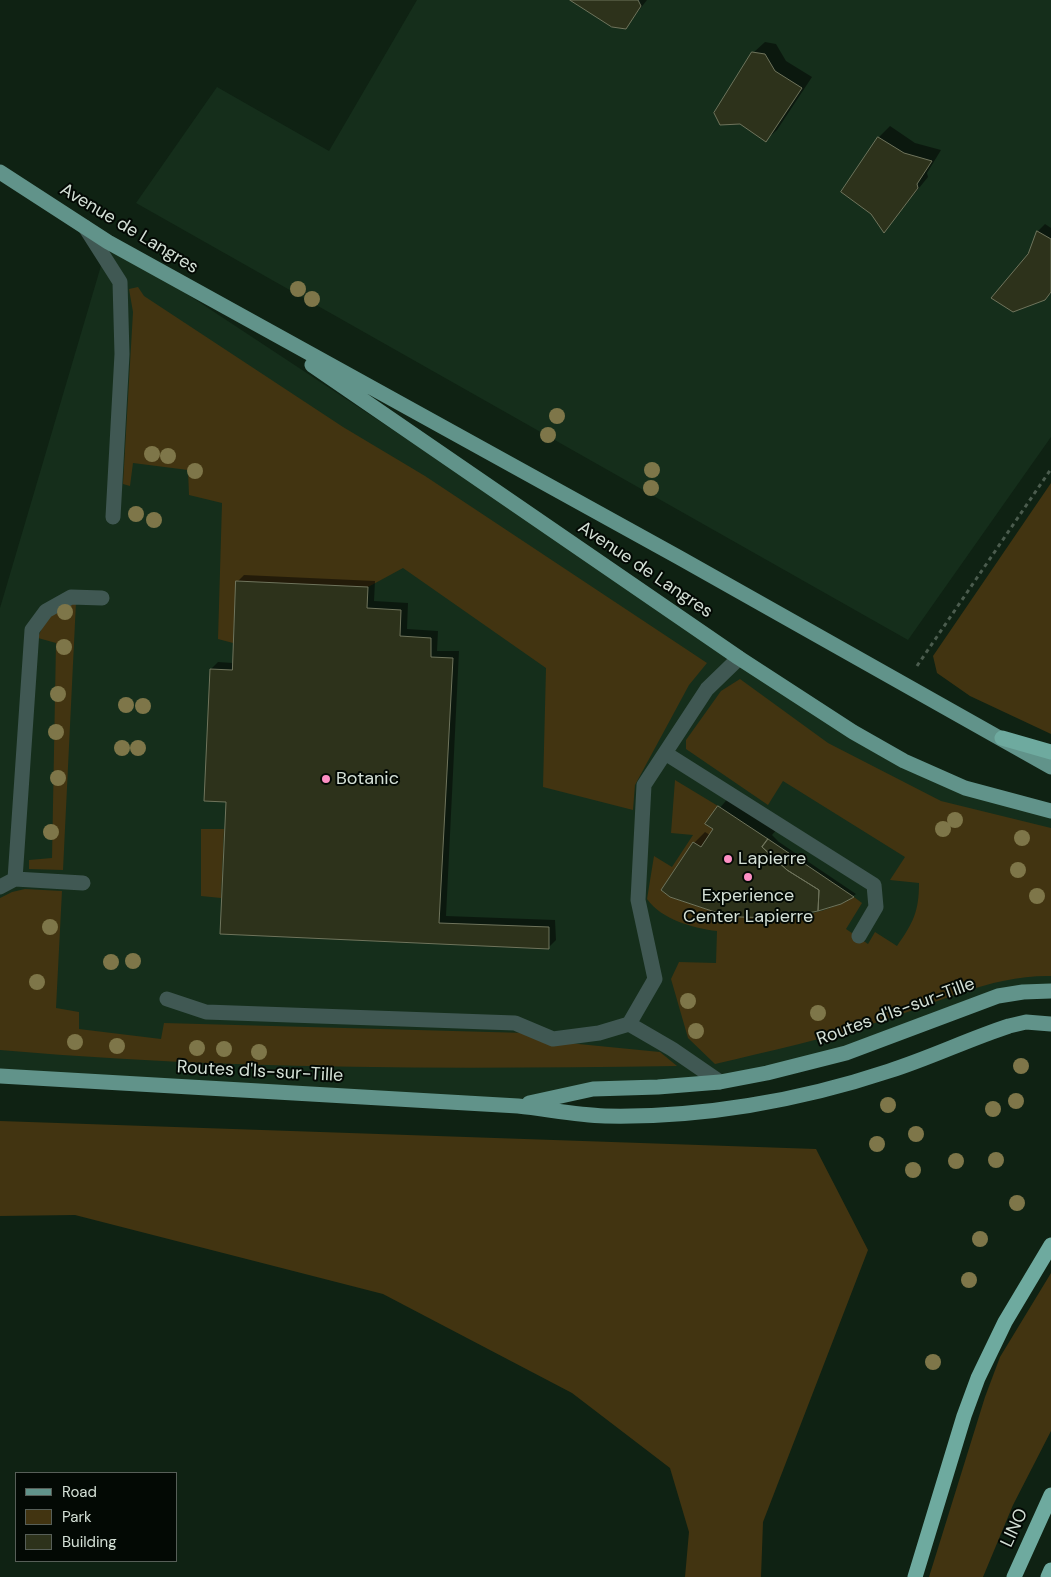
<!DOCTYPE html>
<html>
<head>
<meta charset="utf-8">
<style>
  body { margin:0 }
  #map { position:relative; width:1051px; height:1577px; overflow:hidden; background:#0f2213; font-family:"DM Sans",sans-serif }
  canvas { display:block }
  .legend { position:absolute; left:15px; top:1472px; width:162px; height:90px; box-sizing:border-box; background:#030904; border:1px solid #575f58; margin:0; padding:6px 9px; list-style:none; font-size:15px; color:#d4e0d6 }
  .legend li { display:flex; align-items:center; gap:10px; height:25px }
  .legend b { width:25px; border:1px solid #575f58 }
</style>
</head>
<body>
<div id="map">
<canvas width="1051" height="1577"></canvas>
<ul class="legend">
<li><b style="height:6px;background:#61938a"></b>Road</li>
<li><b style="height:14px;background:#423411"></b>Park</li>
<li><b style="height:14px;background:#2d321b"></b>Building</li>
</ul>
</div>
<script>
const ctx = document.querySelector('canvas').getContext('2d');
ctx.lineJoin = 'round';
function fill(path, color) { ctx.fillStyle = color; ctx.fill(path, 'evenodd'); }
function trace(path, color, width, dash) { ctx.strokeStyle = color; ctx.lineWidth = width; ctx.lineCap = dash ? 'butt' : 'round'; ctx.setLineDash(dash || []); ctx.stroke(path); }
function label(font, color, halo, rows, align = 'center') {
  ctx.font = font + ' "DM Sans",sans-serif'; ctx.lineWidth = 4; ctx.setLineDash([]); ctx.textBaseline = 'middle'; ctx.strokeStyle = halo; ctx.fillStyle = color; for (const [text, x, y, turn = 0] of rows) {
    ctx.save(); ctx.translate(x, y); ctx.rotate((+turn || 0) * Math.PI / 180); ctx.textAlign = isNaN(turn) ? turn : align; if (halo) ctx.strokeText(text, 0, 0); ctx.fillText(text, 0, 0); ctx.restore();
  }
}
fill(new Path2D(`
  M417,0H1051V437L908,640L136,203L217,87L329,151Z
  M108,242L739,658L904,761L1051,811V990L1023,992L846,1053L658,1087L518,1106L0,1076V608Z`), '#152e1b');
fill(new Path2D(`
  M138,287L144,296L343,427L425,476L707,663L689,685L635,785L633,810L543,787L546,668L403,568L368,587L236,582L233,643L218,639L222,503L189,495L188,470L133,463L130,486L123,484L133,312L129,289Z
  M1051,483V734L970,696L937,673L933,656Z
  M76,602L63,870L29,869V860L52,858L56,643L38,638C46,616 55,611 76,602Z
  M740,679L828,743L941,801L1051,828V976C990,975 936,1004 878,1022C825,1039 770,1051 715,1064L688,1038L671,979L679,962L716,963L717,931C693,928 662,920 647,899L654,856L672,867L693,835L671,833L675,780L718,806L706,823L713,829L701,847L693,842L661,890C670,898 681,901 692,904C744,923 805,925 854,897L862,903L846,929L868,944L875,932L897,946C913,923 919,912 919,883L890,880L905,857L783,781L768,805L686,749V740L721,691Z
  M201,829H224L221,898L201,896Z
  M25,889L62,891L56,1008L79,1012V1029L161,1039L164,1023L526,1033L538,1040L660,1052L677,1066C452,1069 225,1070 0,1050V898L12,892Z
  M0,1121L816,1149L868,1250L763,1522L761,1577H685L689,1532L670,1468L572,1393L383,1294L75,1215L0,1216Z
  M1051,1273V1431L1013,1505L983,1577H929L985,1397L1000,1357Z`), '#423411');
fill(new Path2D(`
  M572,0H647L625,28Z
  M765,42L776,44L786,61L812,77L777,130L766,140L753,53Z
  M890,126L915,143L941,150L927,173L928,177L884,231L872,213L842,192L879,137Z
  M1045,224L1051,228V293L1045,299L1029,255L1038,231Z
  M244,575L375,581L374,601L408,603L407,629L438,631L437,651H459L446,916L555,920L556,940L548,948L221,933L227,801L211,669L218,662L233,663L237,582Z
  M730,796L778,828L772,835L779,842L856,894L853,896H671L694,843L705,832L710,835L714,828L707,823Z`), '#0007');
const building = new Path2D(`
  M570,0H638L641,6L626,29L612,27Z
  M752,52L765,54L775,71L802,88L766,142L740,124L720,125L714,113Z
  M878,137L904,153L932,161L917,184L918,188L884,233L871,214L841,192Z
  M1037,231L1051,239V292L1045,300L1013,312L991,298L1028,254Z
  M236,581L368,587L367,608L401,610L400,636L431,638V657L453,658L439,923L549,927V949L220,934L226,802L204,801L210,669L232,670Z
  M718,806L768,839L762,847L787,870L819,890L818,911L782,918L740,917L712,911L670,897L661,890L693,842L701,847L713,829L705,824Z
  M768,839L854,897L841,904L818,911L819,890L787,870L762,847Z`);
fill(building, '#2d321b');
trace(building, '#6f745c', 1);
trace(new Path2D(`
  M917,666L1051,469`), '#4b5c4e', 3, [4, 4]);
trace(new Path2D(`
  M85,227L120,282L122,354L113,517
  M665,753L874,885L876,907L859,936
  M15,879L32,630L46,611L71,597L102,598
  M0,887L15,879L83,883
  M167,999L206,1012L515,1023L553,1039L599,1033L629,1024L655,979L638,900L644,785L707,689L739,658
  M629,1024L672,1049L720,1082`), '#405853', 15);
trace(new Path2D(`
  M0,172L108,242L680,558L1051,767
  M312,365L739,658L853,732L904,761L965,788L1051,811
  M0,1076L518,1106C547,1109 576,1115 605,1116C700,1118 799,1101 889,1071C930,1058 969,1039 1009,1026L1026,1022L1051,1024
  M529,1103L593,1089L658,1087L720,1082L767,1073L846,1053L998,996L1023,992L1051,991`), '#61938a', 15);
trace(new Path2D(`
  M1002,738L1051,752
  M915,1577L964,1416L978,1378L1005,1322L1051,1245
  M1014,1577L1051,1495
  M1048,1577L1051,1570`), '#6eaa9f', 15);
ctx.fillStyle = '#7e7649';
for (const [x, y] of [
  [298,289],
  [312,299],
  [557,416],
  [548,435],
  [152,454],
  [168,456],
  [652,470],
  [195,471],
  [651,488],
  [136,514],
  [154,520],
  [65,612],
  [64,647],
  [58,694],
  [126,705],
  [143,706],
  [56,732],
  [122,748],
  [138,748],
  [58,778],
  [955,820],
  [943,829],
  [51,832],
  [1022,838],
  [1018,870],
  [1037,896],
  [50,927],
  [133,961],
  [111,962],
  [37,982],
  [688,1001],
  [818,1013],
  [696,1031],
  [75,1042],
  [117,1046],
  [197,1048],
  [224,1049],
  [259,1052],
  [1021,1066],
  [1016,1101],
  [888,1105],
  [993,1109],
  [916,1134],
  [877,1144],
  [996,1160],
  [956,1161],
  [913,1170],
  [1017,1203],
  [980,1239],
  [969,1280],
  [933,1362]
]) { ctx.beginPath(); ctx.arc(x, y, 8, 0, 2 * Math.PI); ctx.fill(); }
for (const [x, y, r, color] of [
  [326,779,5,"#fc8fc3"],
  [728,859,5,"#fc8fc3"],
  [748,877,5,"#fc8fc3"]
]) { const dot = new Path2D(); dot.arc(x, y, r, 0, 2 * Math.PI); ctx.fillStyle = color; ctx.fill(dot); trace(dot, '#030904', 2); }
label('18px', '#d4e0d6', '#030904', [
  ["Avenue de Langres",129,229,31],
  ["Avenue de Langres",645,570,34],
  ["Routes d'Is-sur-Tille",896,1012,-20],
  ["Routes d'Is-sur-Tille",260,1072,3],
  ["LINO",1015,1528,-65]
]);
label('18px', '#d4e0d6', '#030904', [
  ["Botanic",336,779],
  ["Lapierre",738,859],
  ["Experience",748,896,"center"],
  ["Center Lapierre",748,917,"center"]
], 'left');
</script>
</body>
</html>
